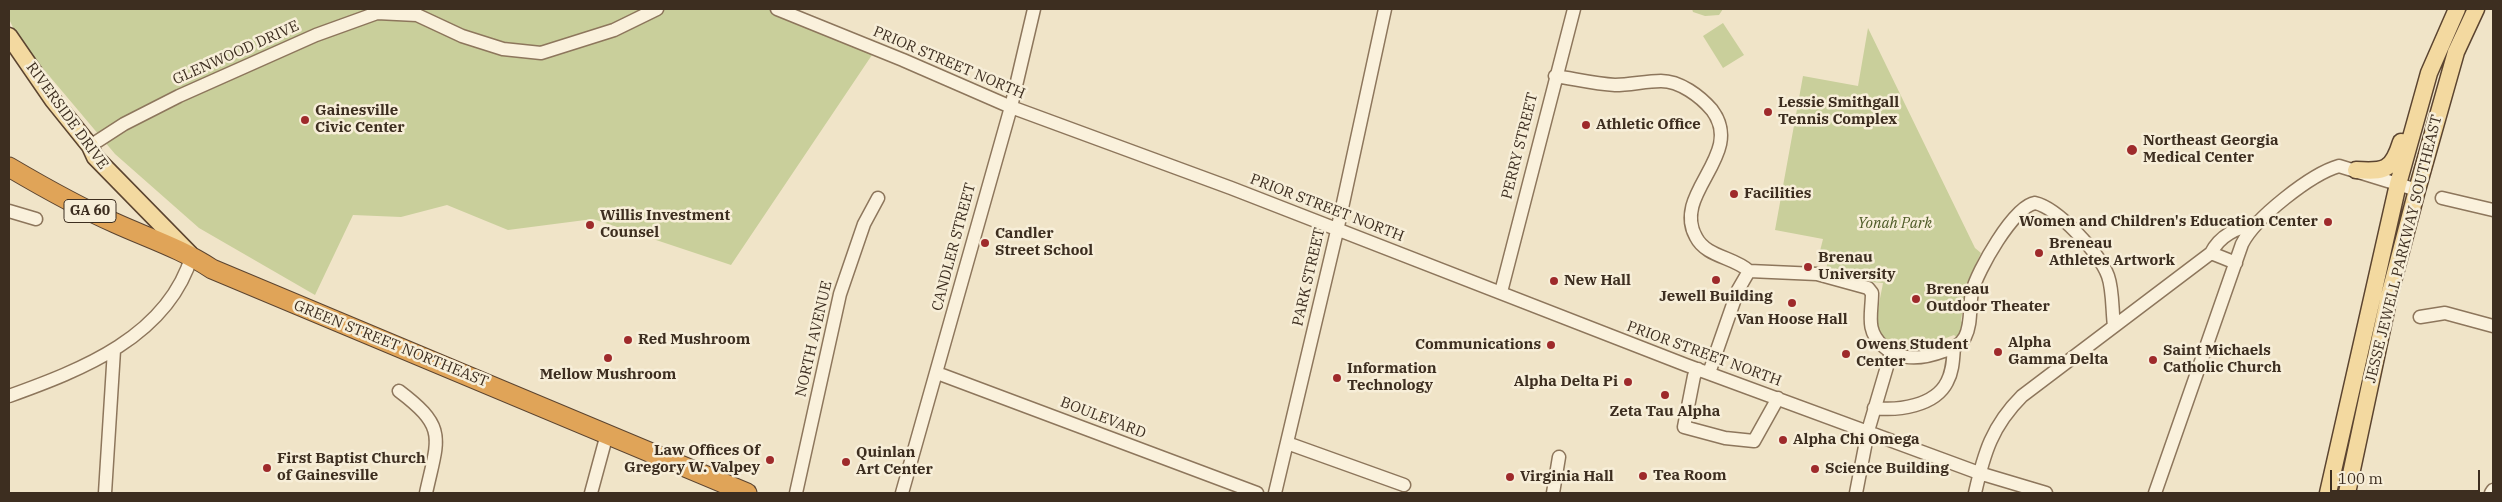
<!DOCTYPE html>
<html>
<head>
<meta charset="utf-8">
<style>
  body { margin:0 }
  #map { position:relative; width:2502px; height:502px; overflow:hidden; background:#f0e4c8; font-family:"IBM Plex Serif",serif }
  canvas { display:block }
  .frame { position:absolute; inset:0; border:10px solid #3d2e20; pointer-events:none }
  .scale { position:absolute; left:2330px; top:470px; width:150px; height:22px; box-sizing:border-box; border:2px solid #3d2e20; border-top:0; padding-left:6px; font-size:15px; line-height:18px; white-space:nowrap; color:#3d2e20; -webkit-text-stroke:4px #f7eed8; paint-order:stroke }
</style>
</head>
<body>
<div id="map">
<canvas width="2502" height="502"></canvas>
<div class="frame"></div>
<div class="scale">100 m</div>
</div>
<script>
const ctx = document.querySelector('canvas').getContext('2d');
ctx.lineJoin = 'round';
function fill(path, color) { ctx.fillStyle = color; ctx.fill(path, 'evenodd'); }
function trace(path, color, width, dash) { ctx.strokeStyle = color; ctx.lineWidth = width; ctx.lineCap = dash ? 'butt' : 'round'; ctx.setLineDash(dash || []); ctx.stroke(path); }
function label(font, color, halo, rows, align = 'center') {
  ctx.font = font + ' "IBM Plex Serif",serif'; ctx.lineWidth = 5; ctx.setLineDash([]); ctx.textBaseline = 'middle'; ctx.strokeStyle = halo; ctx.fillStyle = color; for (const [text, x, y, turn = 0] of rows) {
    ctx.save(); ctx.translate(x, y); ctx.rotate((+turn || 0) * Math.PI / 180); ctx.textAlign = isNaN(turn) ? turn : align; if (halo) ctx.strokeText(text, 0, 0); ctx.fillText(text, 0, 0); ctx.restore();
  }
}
fill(new Path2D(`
  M9,9H786L876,49L731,265L593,219L508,230L447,205L401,217L353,215L315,295L199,228L115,154L19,40L9,19Z
  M1692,9H1723L1719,15L1705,16L1693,12Z
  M1723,23L1744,55L1723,68L1703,36Z
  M1868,28L1975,248L1981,253L1966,285L1961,321L1966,327L1957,338L1954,335C1936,342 1883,359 1878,326C1876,313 1881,295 1883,283L1860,281L1826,269L1829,257L1819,255L1823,239L1775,230L1803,76L1858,86Z`), '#c9cf9b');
const minor = new Path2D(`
  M777,9L903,60L1011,107L1231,188L1686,365L1979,473L2046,493
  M1555,76C1575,79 1595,84 1615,85C1630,85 1646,81 1661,81C1680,81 1700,96 1712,110C1746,155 1671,193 1696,237C1706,257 1734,257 1749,271L1817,274L1868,288L1872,293C1872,314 1865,330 1883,346C1901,362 1923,359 1944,351C1953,348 1960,346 1965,337C1972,324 1969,306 1972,292C1977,271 2014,206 2035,203C2058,208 2100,254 2108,276C2113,290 2112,310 2114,326
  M90,146L124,124L179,96L316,35L377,13L417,15L462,36L503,49L541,53L614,30L657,9
  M2442,198L2493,210
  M9,211L36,219
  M2211,253L2236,263
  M1501,292L1574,9
  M2420,317L2445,313L2493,326
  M1698,369L1694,376L1684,427L1725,438L1754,441L1778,398
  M937,373L1257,493
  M1709,373L1738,290L1749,271
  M399,391C448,428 438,438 426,493
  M9,396C81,370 168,337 192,255
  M1874,408C1898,411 1935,406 1947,382C1953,371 1953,359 1954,347
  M1287,443L1404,485
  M105,493L114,350
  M591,493L607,434
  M796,493L840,294L864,224L878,198
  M902,493L1011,107L1034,9
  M1275,493L1337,231L1385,9
  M1553,493L1559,457
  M1856,493L1868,431L1891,353
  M1975,493C1984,453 1992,426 2022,396L2211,253C2220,235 2237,228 2256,223
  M2155,493L2242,244C2255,218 2311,174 2339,166L2417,190
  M2491,493L2493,490`);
const major = new Path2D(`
  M9,36L53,100L90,146L95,157L190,254
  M2356,170C2384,172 2392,171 2401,142
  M2328,493L2398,184L2429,73L2457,9
  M2347,493L2389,296L2417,190L2456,52L2476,9`);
const highway = new Path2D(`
  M9,167C43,187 78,207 115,223C148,238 182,249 212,269L747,493`);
trace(minor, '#8d765c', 15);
trace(major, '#5b4430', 19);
trace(highway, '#5b4430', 21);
trace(minor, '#faf1dc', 12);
trace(major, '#f3d9a0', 16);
trace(highway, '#e0a458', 19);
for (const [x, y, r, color] of [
  [1768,112,5,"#9e2a2b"],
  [305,120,5,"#9e2a2b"],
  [1586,125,5,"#9e2a2b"],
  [2132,150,6,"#9e2a2b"],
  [1734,194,5,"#9e2a2b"],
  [2328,222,5,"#9e2a2b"],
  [590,225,5,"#9e2a2b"],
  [985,243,5,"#9e2a2b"],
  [2039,253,5,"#9e2a2b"],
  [1808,267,5,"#9e2a2b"],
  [1716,280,5,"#9e2a2b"],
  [1554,281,5,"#9e2a2b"],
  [1916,299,5,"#9e2a2b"],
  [1792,303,5,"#9e2a2b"],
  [628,340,5,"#9e2a2b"],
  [1551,345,5,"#9e2a2b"],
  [1998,352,5,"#9e2a2b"],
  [1846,354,5,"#9e2a2b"],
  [608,358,5,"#9e2a2b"],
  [2153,360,5,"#9e2a2b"],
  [1337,378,5,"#9e2a2b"],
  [1628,382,5,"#9e2a2b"],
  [1665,395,5,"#9e2a2b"],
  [1783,440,5,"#9e2a2b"],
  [770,460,5,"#9e2a2b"],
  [846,462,5,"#9e2a2b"],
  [267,468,5,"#9e2a2b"],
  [1815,469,5,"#9e2a2b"],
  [1643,476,5,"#9e2a2b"],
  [1510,477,5,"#9e2a2b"]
]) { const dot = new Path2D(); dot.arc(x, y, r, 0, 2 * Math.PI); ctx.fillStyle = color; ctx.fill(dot); trace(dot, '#f7eed8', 2); }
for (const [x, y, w] of [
  [90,211,52]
]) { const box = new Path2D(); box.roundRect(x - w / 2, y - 11.5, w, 23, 4); ctx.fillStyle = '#f7eed8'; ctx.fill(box); trace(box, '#3d2e20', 1); }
label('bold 14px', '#3d2e20', null, [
  ["GA 60",90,211]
]);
label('15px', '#3d2e20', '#f7eed8', [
  ["GLENWOOD DRIVE",236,53,-24],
  ["PRIOR STREET NORTH",949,63,23],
  ["RIVERSIDE DRIVE",67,116,54],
  ["PERRY STREET",1520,146,-76],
  ["PRIOR STREET NORTH",1327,208,21],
  ["CANDLER STREET",954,247,-75],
  ["JESSE JEWELL PARKWAY SOUTHEAST",2404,249,-76],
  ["PARK STREET",1309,277,-77],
  ["NORTH AVENUE",814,339,-77],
  ["GREEN STREET NORTHEAST",391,344,22],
  ["PRIOR STREET NORTH",1704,354,20],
  ["BOULEVARD",1103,418,21]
]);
label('bold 15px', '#3d2e20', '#f7eed8', [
  ["Lessie Smithgall",1778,103],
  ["Tennis Complex",1778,120],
  ["Gainesville",315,111],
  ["Civic Center",315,128],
  ["Athletic Office",1596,125],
  ["Northeast Georgia",2143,141],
  ["Medical Center",2143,158],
  ["Facilities",1744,194],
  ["Willis Investment",600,216],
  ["Counsel",600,233],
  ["Women and Children's Education Center",2318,222,"right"],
  ["Candler",995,234],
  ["Street School",995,251],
  ["Breneau",2049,244],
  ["Athletes Artwork",2049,261],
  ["Brenau",1818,258],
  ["University",1818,275],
  ["New Hall",1564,281],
  ["Breneau",1926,290],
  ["Outdoor Theater",1926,307],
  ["Jewell Building",1716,297,"center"],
  ["Van Hoose Hall",1792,320,"center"],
  ["Red Mushroom",638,340],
  ["Alpha",2008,343],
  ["Gamma Delta",2008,360],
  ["Communications",1541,345,"right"],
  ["Owens Student",1856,345],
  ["Center",1856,362],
  ["Saint Michaels",2163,351],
  ["Catholic Church",2163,368],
  ["Information",1347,369],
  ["Technology",1347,386],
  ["Mellow Mushroom",608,375,"center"],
  ["Alpha Delta Pi",1618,382,"right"],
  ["Zeta Tau Alpha",1665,412,"center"],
  ["Alpha Chi Omega",1793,440],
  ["Law Offices Of",760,451,"right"],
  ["Gregory W. Valpey",760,468,"right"],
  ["Quinlan",856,453],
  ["Art Center",856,470],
  ["First Baptist Church",277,459],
  ["of Gainesville",277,476],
  ["Science Building",1825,469],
  ["Tea Room",1653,476],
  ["Virginia Hall",1520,477]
], 'left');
label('italic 15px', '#4d5a26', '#f7eed8', [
  ["Yonah Park",1895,224]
]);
</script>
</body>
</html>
